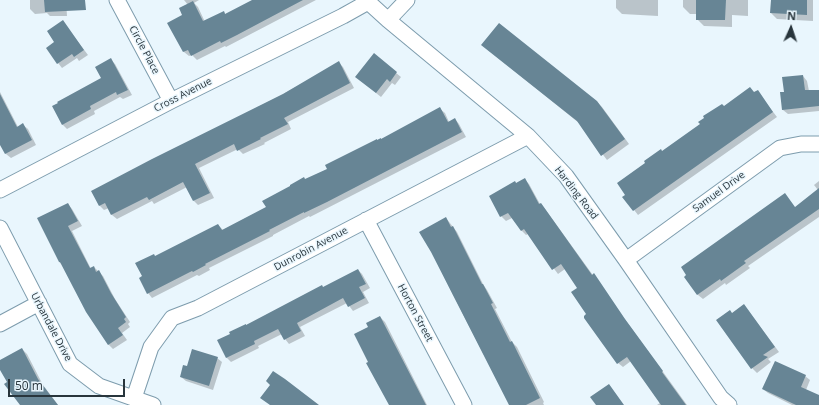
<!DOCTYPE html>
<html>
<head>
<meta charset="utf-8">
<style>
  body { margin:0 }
  #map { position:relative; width:819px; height:405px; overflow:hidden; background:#e9f6fd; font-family:"Open Sans",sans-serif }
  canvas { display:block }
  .north { position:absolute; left:771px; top:8px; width:40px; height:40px; -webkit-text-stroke:3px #e9f6fd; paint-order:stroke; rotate:3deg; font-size:11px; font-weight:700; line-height:16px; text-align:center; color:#28353c }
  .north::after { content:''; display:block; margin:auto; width:14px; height:18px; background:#28353c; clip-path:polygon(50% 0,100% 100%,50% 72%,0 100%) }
  .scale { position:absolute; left:8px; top:379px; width:117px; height:18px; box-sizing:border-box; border:2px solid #28353c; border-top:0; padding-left:5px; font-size:12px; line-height:14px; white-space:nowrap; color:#28353c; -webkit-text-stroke:3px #e9f6fd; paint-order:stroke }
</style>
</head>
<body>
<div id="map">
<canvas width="819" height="405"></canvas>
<div class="north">N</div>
<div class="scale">50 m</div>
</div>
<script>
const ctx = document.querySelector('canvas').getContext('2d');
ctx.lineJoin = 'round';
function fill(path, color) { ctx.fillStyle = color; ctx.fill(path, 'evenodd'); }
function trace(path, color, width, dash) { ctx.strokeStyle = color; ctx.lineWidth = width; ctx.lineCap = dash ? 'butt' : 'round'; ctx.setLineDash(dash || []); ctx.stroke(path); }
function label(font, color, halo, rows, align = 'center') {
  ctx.font = font + ' "Open Sans",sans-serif'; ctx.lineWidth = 3; ctx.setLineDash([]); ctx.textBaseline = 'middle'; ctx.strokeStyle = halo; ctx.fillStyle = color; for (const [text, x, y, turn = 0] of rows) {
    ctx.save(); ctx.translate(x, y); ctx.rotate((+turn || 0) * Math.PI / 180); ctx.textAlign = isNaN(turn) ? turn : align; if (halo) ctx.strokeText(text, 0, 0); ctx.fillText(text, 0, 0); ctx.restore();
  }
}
fill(new Path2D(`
  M30,0H66L67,16H50L47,13L35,14L30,9Z
  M184,0H199L194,3L198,7L205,22L224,12L226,15L254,0H316L226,47L225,46L197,60L192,55L189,56L184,52L183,15L188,5Z
  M616,0H658V16L622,14L616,8Z
  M683,0H748V16L732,15V27L704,26L697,19V14H690L683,7Z
  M772,0H813V21L777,19L771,13Z
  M63,22L88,55L79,61L77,58L62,68L58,63L56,42Z
  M482,45L596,101L602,107L629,144L607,160L579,123Z
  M374,55L401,77L395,85L392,83L381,97L361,81Z
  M110,59L115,64L132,95L123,99L120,97L94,111L95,114L67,129L63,125L53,107L102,79Z
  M339,63L343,67L354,88L288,122L291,129L264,143L265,144L243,154L238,149L199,168L214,198L198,205L194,201L187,187L154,204L152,201L117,219L112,215L109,208L104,210L100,206L93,192L283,94Z
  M803,76L807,81L809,91H819V111L788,114L783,110L785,93Z
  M757,91L777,117L638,215L624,197L663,152L724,107Z
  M0,92L18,127L23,125L28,129L36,145L11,158L6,154L0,142Z
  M440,109L445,113L449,122L455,119L459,124L466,137L310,217L309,216L273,235V236L209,268L210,270L199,276L197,275L152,298L148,293L144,277L156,257L218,225L223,230L267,207L305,180L328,169L378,141Z
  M525,180L529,184L540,204L545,209L687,405H657L660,403L631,361L623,367L618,363L588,314L579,288L565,269L558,274L528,234L526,235L522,231L512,218L506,221L501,216L515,182L517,184Z
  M819,181V217L748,266L750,268L726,285L725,283L703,299L698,295L686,277L795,208L818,190L814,185Z
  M68,204L72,209L82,226L72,231L91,269L94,267L103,276L115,299L130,322L128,324L130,327L122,333L127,340L113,349L108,344L63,265L59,262Z
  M446,218L457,232L483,284L487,290L497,308L495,309L512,342L517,347L544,402L543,403L544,405H510L453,295L432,252Z
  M358,270L362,274L370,288L363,292L369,303L353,311L347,303L300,327L305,336L289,344L285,339L282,334L258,346L259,348L231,362L227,358L218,341Z
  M744,305L779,352L768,359L771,362L757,373L752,368L733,314Z
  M380,317L385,322L427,405H391L370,362L369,327Z
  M22,349L27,354L43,385L58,405H21L0,367V361Z
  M217,358L222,362L213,390L186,381L181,377L188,367Z
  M805,376L810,380L806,390L819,396V405H792L768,393L763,389Z`), '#0003');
fill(new Path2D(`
  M44,0H85L86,10L45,12Z
  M252,0H303L237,35L221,43L220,41L191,56L188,50L183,52L167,23L182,15L179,8L193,1L203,21L224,11L225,14Z
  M696,0H726L725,20H696Z
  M771,0H807V15L770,13Z
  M63,20L84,50L74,57L72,54L57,64L46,48L54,42L47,31Z
  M499,23L597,101L625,139L601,156L577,121L481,45Z
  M374,53L397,72L390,82L387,79L376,93L355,77Z
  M111,58L128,90L117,95L116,92L90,106L91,109L62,125L52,106L58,103L57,102L101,78L95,67Z
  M339,61L350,83L284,118L288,124L260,138L261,139L237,151L234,144L195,164L210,193L193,201L183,182L149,200L147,197L111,215L105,203L99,206L91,191L152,159L283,94Z
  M803,75L805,90H819V106L782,110L780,92H784L782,77Z
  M750,87L754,92L758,90L773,112L633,211L622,197L625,195L617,183L645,163L644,161L661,149L662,151L700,124L698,122L704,118L703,116L722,104L724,106Z
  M0,94L17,127L23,123L32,140L5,154L0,145Z
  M440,107L448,122L455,118L462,132L327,202L304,213V212L269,230L270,231L205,264L206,265L193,272L192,271L147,294L139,278L142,276L135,263L154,254L155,256L218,224L222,230L266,207L262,201L290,186V185L304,177L305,179L327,169L325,165L377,139V140L381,138V139Z
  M525,178L539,204L541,203L592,275L594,273L625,319L663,371L662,372L686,405H661L627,357L617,364L584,318V316L586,314L571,292L577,288L561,264L552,270L524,229L521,231L508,213L500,217L489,196L515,181L516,183Z
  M819,188V209L744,261L746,263L721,281L720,279L697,295L684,277L686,275L681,267L785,193L795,207Z
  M68,203L78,221L68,226L90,268L94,266L96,272L99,270L111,293L126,317L124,319L126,322L118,328L123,335L108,345L86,312L60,262H59L37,218Z
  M446,217L451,227L453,226L482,284H483L493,303L491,304L510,342L512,341L540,398L526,405H509L431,252L419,232Z
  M358,269L366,284L359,287L365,298L348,307L343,298L297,323L301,331L284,340L278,329L254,341L255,344L226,358L217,340L230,334L229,332L246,324V325L322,285L323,287Z
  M744,304L775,347L763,355L768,357L751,369L716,320L730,310L732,313Z
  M380,316L396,347L426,405H389L366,363L368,362L354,334L368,327L366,323Z
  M22,348L38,379L58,405H20L4,384L7,382L0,370V360Z
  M192,349L218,357L209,386L180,377L183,365L187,366Z
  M775,361L806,375L801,387L819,395V405H796L762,389Z
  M273,371L285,379L319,405H270L260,398L270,385L266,381Z
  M609,384L624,405H596L590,397Z`), '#678595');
const minor = new Path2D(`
  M117,0L171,101
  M366,0L388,20L528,136L566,176L626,260L721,398L729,405
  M388,20L407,0
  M0,190L171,101L343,16L368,2
  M366,220L464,405
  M0,228L70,364L99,386L153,405
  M626,260L780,148L801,144H819
  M0,324L39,303
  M134,398L151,347L172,318L198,308L528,136`);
trace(minor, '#7d9cad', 17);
trace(minor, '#fff', 15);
label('10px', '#28353c', '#e9f6fd', [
  ["Circle Place",144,50,62],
  ["Cross Avenue",183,95,-27],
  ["Samuel Drive",719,192,-36],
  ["Harding Road",576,193,52],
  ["Dunrobin Avenue",311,249,-28],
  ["Horton Street",415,313,62],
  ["Urbandale Drive",51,327,62]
]);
</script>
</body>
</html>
